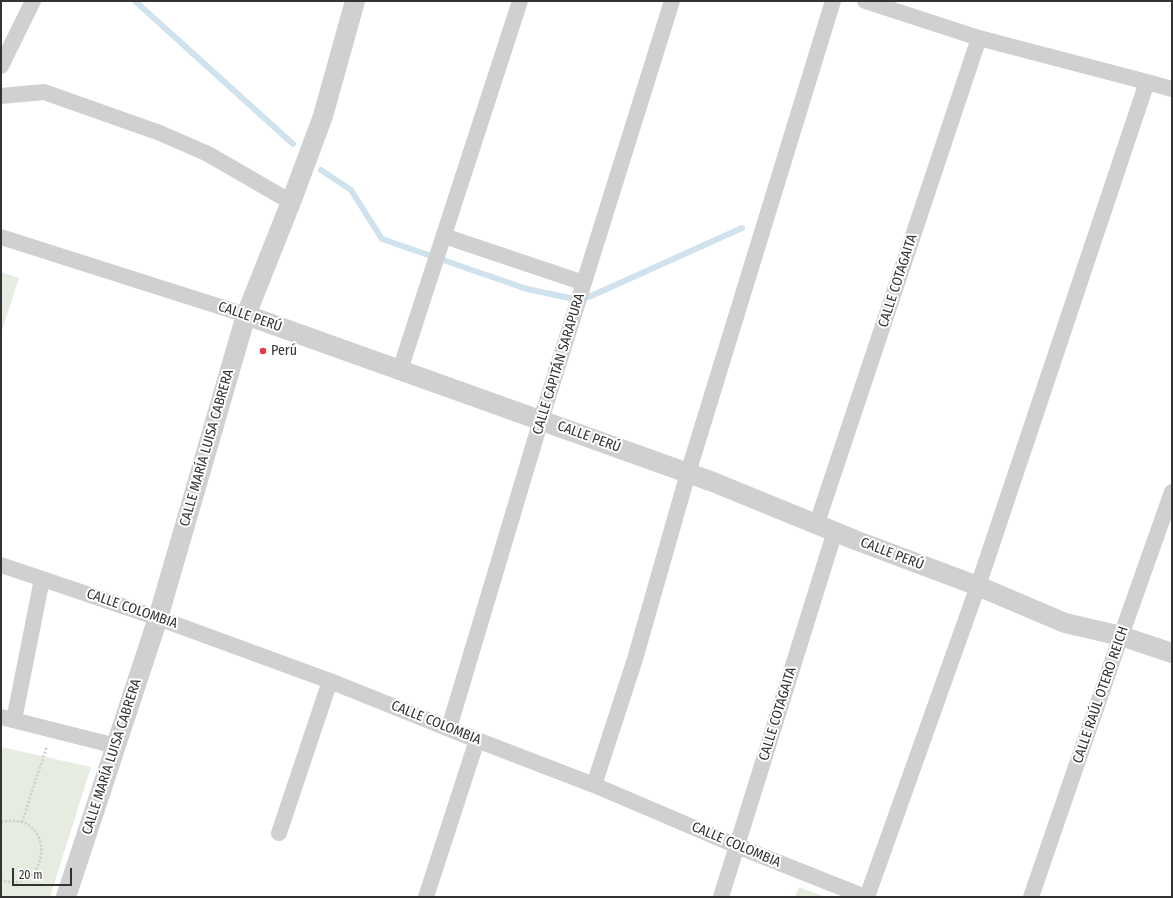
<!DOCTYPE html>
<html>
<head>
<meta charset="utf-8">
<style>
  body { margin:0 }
  #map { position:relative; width:1173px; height:898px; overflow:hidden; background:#fff; font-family:"Fira Sans Condensed",sans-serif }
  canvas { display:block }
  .frame { position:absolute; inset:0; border:2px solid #333; pointer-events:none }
  .scale { position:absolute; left:12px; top:868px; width:60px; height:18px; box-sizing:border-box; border:2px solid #333; border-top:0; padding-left:5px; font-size:12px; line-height:14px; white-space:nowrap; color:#333; -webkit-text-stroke:3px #fff; paint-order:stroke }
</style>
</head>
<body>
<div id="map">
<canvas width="1173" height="898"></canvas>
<div class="frame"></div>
<div class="scale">20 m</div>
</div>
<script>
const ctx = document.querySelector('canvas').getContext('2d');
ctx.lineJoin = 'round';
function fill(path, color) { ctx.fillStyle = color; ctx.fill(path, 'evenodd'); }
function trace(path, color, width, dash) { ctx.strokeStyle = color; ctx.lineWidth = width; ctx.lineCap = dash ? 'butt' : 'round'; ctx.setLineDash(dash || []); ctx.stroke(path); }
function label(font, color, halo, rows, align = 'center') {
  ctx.font = font + ' "Fira Sans Condensed",sans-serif'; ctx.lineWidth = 4; ctx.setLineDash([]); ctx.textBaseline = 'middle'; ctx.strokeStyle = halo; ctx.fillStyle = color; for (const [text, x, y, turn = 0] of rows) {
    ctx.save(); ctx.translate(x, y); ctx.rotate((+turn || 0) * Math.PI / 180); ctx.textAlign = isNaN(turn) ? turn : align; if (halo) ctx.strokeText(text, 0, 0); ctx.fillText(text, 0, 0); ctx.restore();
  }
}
fill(new Path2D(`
  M1,272L19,278L1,333Z
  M1,747L91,767L50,897H1Z
  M799,887L825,897H795Z`), '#e6ecdf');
trace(new Path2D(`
  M135,1L293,144
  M321,170L351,190L382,239L527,289L579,300L591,296L742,228`), '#cfe2ee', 6);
trace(new Path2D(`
  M1,822C59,809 50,897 1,880
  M22,822L47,746`), '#cdcdcd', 2.5, [2, 2]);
trace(new Path2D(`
  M865,1L979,38L1147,82L1172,89
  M1,66L33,1
  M1,96L44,92L160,133L208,154L291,202
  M444,236L584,283
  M1,237L246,315
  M400,370L520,1
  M817,523L979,38
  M1,565L158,618L330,681L477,740L594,785L737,846L865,897
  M1,717L116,746
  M14,720L42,579
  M449,728L541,420L672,1
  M594,785L635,659L688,473L833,1
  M279,833L330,681
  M426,897L477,740
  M721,897L835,531
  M867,897L978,586L1147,82
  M1031,897L1121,636L1172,492`), '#d0d0d0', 16);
trace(new Path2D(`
  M246,315L713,482L855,540L978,586L1065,623L1121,636L1172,653
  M66,897L158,618L246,315L291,202L323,116L355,1`), '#d0d0d0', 20);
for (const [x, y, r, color] of [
  [263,351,4,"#e63946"]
]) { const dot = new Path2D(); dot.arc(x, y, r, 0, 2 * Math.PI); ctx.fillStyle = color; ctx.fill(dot); trace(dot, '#fff', 1.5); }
label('14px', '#333', '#fff', [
  ["CALLE COTAGAITA",898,281,-72],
  ["CALLE PERÚ",250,317,19],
  ["CALLE CAPITÁN SARAPURA",559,364,-73],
  ["CALLE PERÚ",589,437,20],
  ["CALLE MARÍA LUISA CABRERA",207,448,-74],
  ["CALLE PERÚ",892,554,21],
  ["CALLE COLOMBIA",132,609,19],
  ["CALLE RAÚL OTERO REICH",1101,695,-71],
  ["CALLE COTAGAITA",778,714,-73],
  ["CALLE COLOMBIA",436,723,22],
  ["CALLE MARÍA LUISA CABRERA",112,757,-72],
  ["CALLE COLOMBIA",736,845,23]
]);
label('14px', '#333', '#fff', [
  ["Perú",271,351]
], 'left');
</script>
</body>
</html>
